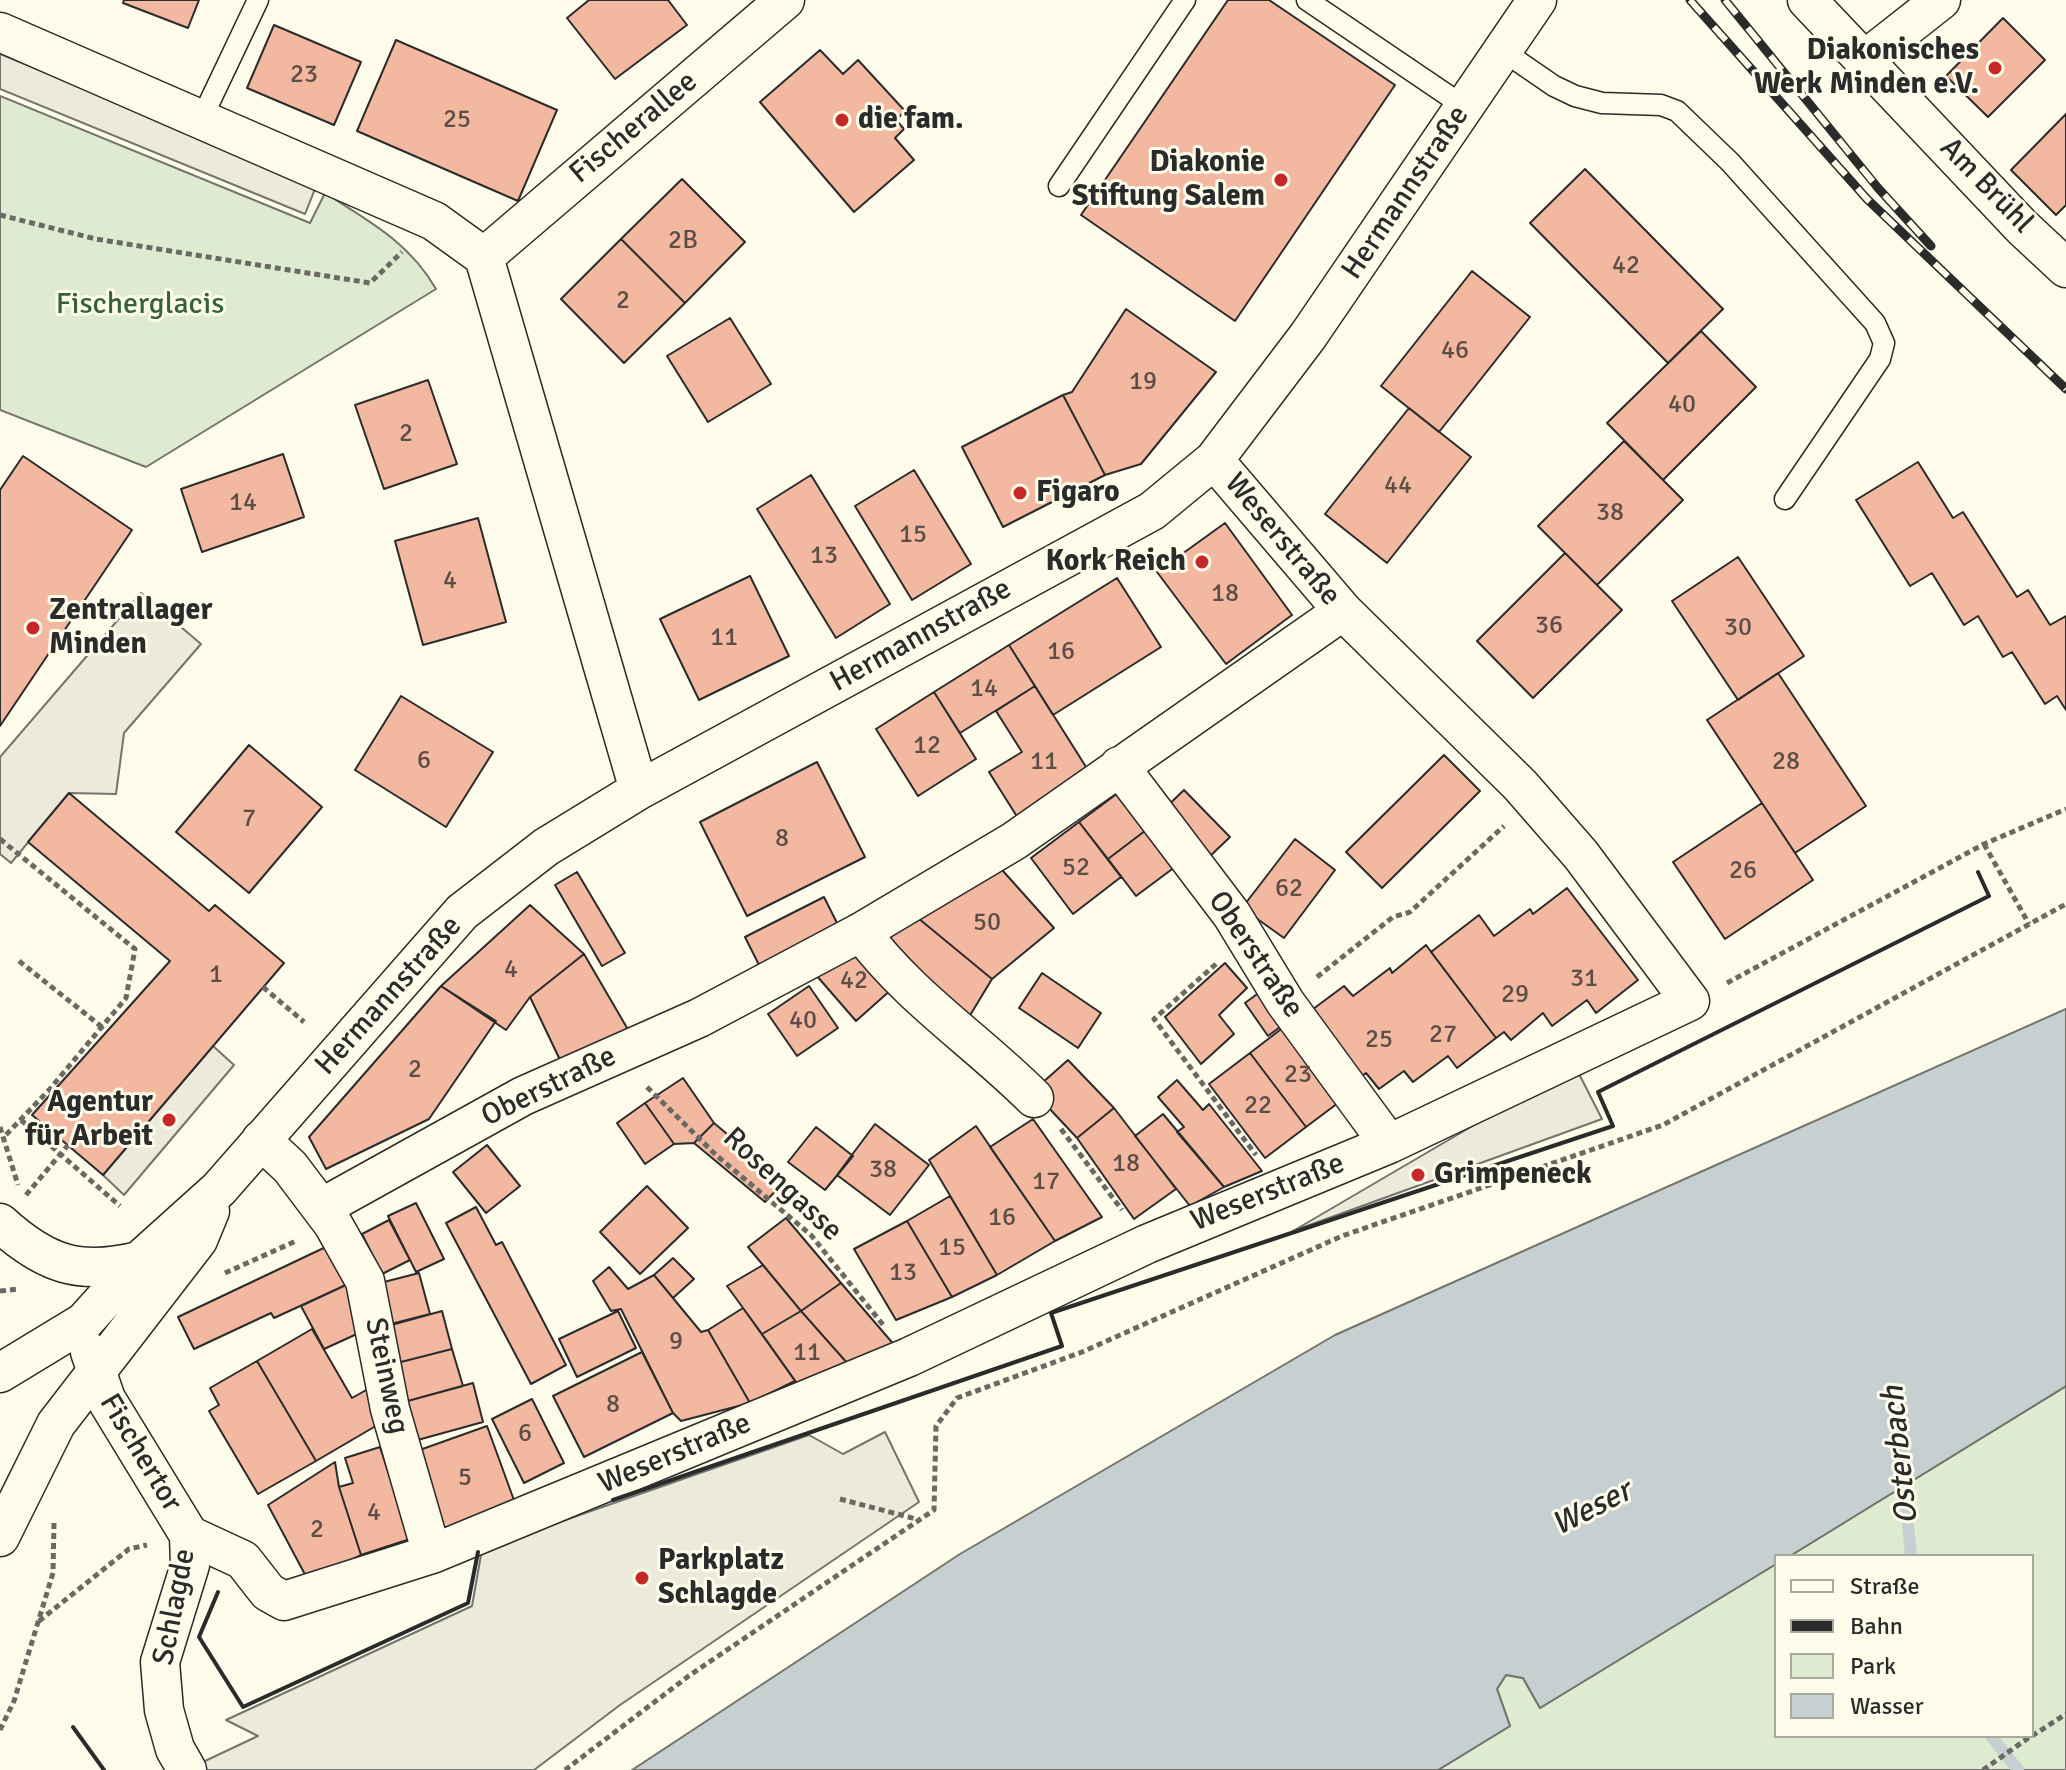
<!DOCTYPE html>
<html>
<head>
<meta charset="utf-8">
<style>
  body { margin:0 }
  #map { position:relative; width:2066px; height:1770px; overflow:hidden; background:#fdfbea; font-family:Signika,sans-serif }
  canvas { display:block }
  .legend { position:absolute; left:1774px; top:1554px; width:260px; height:184px; box-sizing:border-box; background:#fdfbea; border:2px solid #a9a89e; margin:0; padding:10px 14px; list-style:none; font-size:24px; color:#2b2b2b }
  .legend li { display:flex; align-items:center; gap:16px; height:40px }
  .legend b { width:40px; border:2px solid #a9a89e }
</style>
</head>
<body>
<div id="map">
<canvas width="2066" height="1770"></canvas>
<ul class="legend">
<li><b style="height:10px;background:#fdfbea"></b>Straße</li>
<li><b style="height:10px;background:#2b2b2b"></b>Bahn</li>
<li><b style="height:22px;background:#deebd1"></b>Park</li>
<li><b style="height:22px;background:#c7d0d0"></b>Wasser</li>
</ul>
</div>
<script>
const ctx = document.querySelector('canvas').getContext('2d');
ctx.lineJoin = 'round';
function fill(path, color) { ctx.fillStyle = color; ctx.fill(path, 'evenodd'); }
function trace(path, color, width, dash) { ctx.strokeStyle = color; ctx.lineWidth = width; ctx.lineCap = dash ? 'butt' : 'round'; ctx.setLineDash(dash || []); ctx.stroke(path); }
function label(font, color, halo, rows, align = 'center') {
  ctx.font = font + ' Signika,sans-serif'; ctx.lineWidth = 6; ctx.setLineDash([]); ctx.textBaseline = 'middle'; ctx.strokeStyle = halo; ctx.fillStyle = color; for (const [text, x, y, turn = 0] of rows) {
    ctx.save(); ctx.translate(x, y); ctx.rotate((+turn || 0) * Math.PI / 180); ctx.textAlign = isNaN(turn) ? turn : align; if (halo) ctx.strokeText(text, 0, 0); ctx.fillText(text, 0, 0); ctx.restore();
  }
}
const green = new Path2D(`
  M0,96L310,223L325,193C369,221 410,243 436,289L146,467L0,410Z
  M2066,1386V1770H1438L1510,1726L1497,1689L1506,1675L1523,1678L1540,1708L1776,1564V1736H2032V1556H1790Z`);
fill(green, '#deebd1');
trace(green, '#74746e', 2);
const parking = new Path2D(`
  M0,54L317,184L305,214L0,89Z
  M141,593L201,644L124,733L116,794L69,793L11,863L0,854V757Z
  M213,1046L234,1065L124,1195L103,1175Z
  M1575,1066L1602,1119L1293,1231Z
  M885,1432L919,1502L620,1705L534,1770H186L258,1736L226,1720L472,1606L482,1549L809,1435L843,1454Z`);
fill(parking, '#eceadb');
trace(parking, '#74746e', 2);
const water = new Path2D(`
  M2066,1009V1386L1790,1556H1776V1564L1540,1708L1523,1678L1506,1675L1497,1689L1510,1726L1438,1770H632L960,1554L1335,1335Z`);
fill(water, '#c7d0d0');
trace(water, '#74746e', 2);
trace(new Path2D(`
  M1903,1472L1911,1556
  M1991,1736L2018,1770`), '#c7d0d0', 12);
const building = new Path2D(`
  M124,0H199L188,28L123,3Z
  M589,0H668L687,25L615,79L567,18Z
  M1228,0H1269L1395,85L1235,321L1081,215Z
  M2003,18L2045,60L1988,117L1946,76Z
  M274,25L361,62L334,125L247,88Z
  M396,40L557,110L518,201L357,131Z
  M820,50L843,74L858,60L905,111L896,120L904,129L895,138L914,160L854,212L760,102Z
  M2066,114V205L2056,215L2011,170Z
  M1585,169L1723,309L1668,363L1530,223Z
  M682,179L745,242L685,303L621,239Z
  M621,239L685,303L624,363L561,299Z
  M1472,271L1530,317L1439,432L1381,386Z
  M1126,309L1216,372L1141,464L1105,475L1063,395L1072,392Z
  M730,318L771,384L708,422L667,356Z
  M1701,331L1756,387L1663,480L1607,423Z
  M428,380L457,464L384,489L355,405Z
  M1063,395L1105,475L1003,527L962,447Z
  M1409,408L1471,457L1387,563L1325,514Z
  M1624,441L1683,500L1597,585L1538,526Z
  M283,454L304,517L202,552L181,489Z
  M23,456L132,530L0,726V490Z
  M1918,462L1953,518L1963,512L2017,597L2028,590L2050,625L2066,616V710L2057,696L2045,704L2012,652L2003,657L1978,616L1964,625L1932,573L1910,586L1856,500Z
  M914,470L971,564L912,600L855,506Z
  M811,475L890,604L836,638L757,509Z
  M478,518L506,622L423,645L395,541Z
  M1225,523L1292,615L1226,664L1157,572Z
  M1565,553L1622,610L1533,698L1477,641Z
  M1738,557L1804,656L1738,700L1672,601Z
  M750,576L789,656L699,700L660,619Z
  M1117,578L1161,647L1053,715L1009,645Z
  M1009,645L1035,686L960,733L934,692Z
  M1778,673L1866,806L1795,853L1707,720Z
  M1035,686L1093,778L1021,823L989,772L1022,752L996,711Z
  M934,692L976,759L918,796L876,729Z
  M401,696L493,752L446,827L355,770Z
  M249,745L322,807L249,893L176,832Z
  M1444,755L1480,791L1382,888L1346,852Z
  M817,762L865,857L747,916L700,822Z
  M1126,787L1154,824L1108,859L1079,822Z
  M1184,790L1230,837L1206,860L1160,813Z
  M69,793L209,911L215,905L284,963L103,1175L32,1115L170,961L28,842Z
  M1762,803L1813,880L1725,939L1673,862Z
  M1079,822L1121,877L1073,914L1031,858Z
  M1154,824L1183,861L1136,896L1108,859Z
  M1295,839L1335,870L1284,938L1242,908Z
  M995,862L1054,928L992,979L918,918Z
  M577,872L625,953L602,966L555,885Z
  M1567,888L1638,980L1596,1013L1587,1000L1552,1026L1543,1013L1511,1040L1504,1032L1496,1038L1431,952L1479,915L1494,936L1530,909L1533,914Z
  M824,897L838,925L759,965L745,937Z
  M530,905L584,954L530,997L506,1030L441,986Z
  M918,918L992,979L969,1017L884,941Z
  M853,942L893,988L856,1021L816,975Z
  M1426,945L1496,1038L1457,1068L1448,1056L1413,1082L1404,1071L1379,1089L1366,1073L1351,1084L1301,1018L1344,986L1353,996L1390,968L1392,973Z
  M584,954L630,1033L561,1062L530,997Z
  M1225,963L1247,988L1219,1015L1234,1034L1201,1064L1165,1017Z
  M1042,973L1101,1013L1078,1048L1019,1008Z
  M441,986L496,1021L429,1119L326,1169L309,1137Z
  M809,986L838,1028L797,1056L768,1014Z
  M1264,989L1288,1021L1268,1036L1245,1003Z
  M1289,1023L1346,1097L1306,1127L1250,1053Z
  M1250,1053L1306,1127L1265,1158L1209,1084Z
  M1068,1060L1114,1108L1077,1138L1033,1091Z
  M683,1078L714,1123L694,1143L674,1144L645,1103Z
  M1177,1080L1203,1110L1209,1104L1262,1171L1224,1187L1177,1132L1184,1127L1158,1097Z
  M645,1103L674,1144L645,1164L617,1123Z
  M1114,1108L1176,1189L1134,1219L1077,1138Z
  M1163,1114L1224,1187L1190,1206L1135,1136Z
  M1033,1119L1102,1217L1055,1241L990,1147Z
  M714,1123L784,1182L765,1202L694,1143Z
  M875,1124L929,1165L890,1215L837,1175Z
  M976,1126L1055,1241L997,1275L929,1160Z
  M816,1127L853,1156L825,1190L788,1162Z
  M487,1145L520,1186L486,1213L453,1172Z
  M647,1186L688,1228L640,1274L600,1232Z
  M950,1196L997,1275L952,1297L907,1221Z
  M416,1203L444,1259L416,1272L388,1216Z
  M476,1207L496,1245L502,1242L566,1365L531,1384L446,1223Z
  M786,1218L841,1283L801,1311L748,1247Z
  M389,1220L410,1260L382,1274L362,1234Z
  M907,1221L952,1297L896,1320L854,1249Z
  M330,1245L348,1284L274,1318L271,1313L194,1349L178,1317Z
  M673,1258L694,1279L673,1298L654,1275Z
  M763,1265L801,1311L762,1334L727,1286Z
  M609,1267L628,1289L654,1275L701,1332L708,1330L750,1403L681,1421L673,1413L621,1309L611,1311L593,1281Z
  M419,1273L430,1314L391,1324L380,1283Z
  M841,1283L896,1347L856,1373L801,1311Z
  M348,1284L370,1328L324,1349L301,1306Z
  M743,1308L795,1381L750,1403L708,1330Z
  M442,1311L452,1349L393,1364L384,1327Z
  M618,1311L636,1348L577,1377L559,1339Z
  M801,1311L856,1373L806,1396L762,1334Z
  M312,1329L352,1398L368,1389L386,1420L316,1461L257,1361Z
  M452,1349L463,1386L404,1402L393,1364Z
  M642,1352L673,1413L584,1457L553,1396Z
  M257,1361L316,1461L258,1494L209,1411L219,1405L210,1388Z
  M473,1383L483,1422L414,1441L404,1402Z
  M532,1399L564,1463L524,1483L492,1419Z
  M487,1426L515,1503L442,1530L414,1452Z
  M380,1447L410,1539L361,1555L339,1487L353,1483L345,1458Z
  M335,1462L339,1487L361,1555L309,1582L268,1505Z`);
fill(building, '#f2b8a0');
trace(building, '#2b2b2b', 2);
const lane = new Path2D(`
  M1307,0L1465,107
  M1503,51L1554,86L1575,96L1602,103L1661,105L1677,111L1730,162L1875,323L1884,343L1880,359L1785,499
  M201,120L258,0
  M1059,186L1185,0`);
const street = new Path2D(`
  M1807,0L2022,227L2066,268
  M0,32L434,221L484,257L639,790
  M1866,59L1941,0
  M484,257L785,0
  M1119,766L1232,915L1285,1002L1389,1144
  M861,932C909,997 977,1041 1034,1098
  M261,1140L290,1167L333,1224L365,1281L390,1409L432,1554
  M321,1208L523,1096L699,1018L861,932L1014,841L1343,611
  M0,1223C45,1264 79,1276 139,1261
  M90,1352L106,1399L189,1535
  M0,1373L84,1322L139,1261L219,1189L462,912L546,847L639,790L1152,511L1214,460L1308,336L1537,0
  M189,1535L243,1560L268,1592L284,1601L432,1554L909,1357L1147,1244L1389,1144L1690,1001L1581,855L1520,785L1343,611L1214,460
  M0,1537L56,1424L198,1240L210,1211
  M187,1770L175,1749L164,1710L160,1662L190,1565L189,1535`);
trace(lane, '#2b2b2b', 23);
trace(street, '#2b2b2b', 41);
trace(new Path2D(`
  M0,215L96,239L370,283L402,252
  M0,839L135,949L126,998L49,1090L3,1138
  M1984,844L2029,924
  M19,961L102,1027
  M1216,964L1154,1019L1256,1155
  M1317,977L1393,917L1410,912L1504,826
  M1727,983L1984,844L2066,809
  M263,987L304,1022
  M647,1087L716,1155L811,1235L884,1326
  M21,1120L120,1206
  M0,1127L18,1185
  M1061,1129L1122,1210
  M26,1195L68,1145
  M225,1273L296,1241
  M0,1291L19,1289
  M840,1499L920,1520
  M39,1621L129,1549L147,1545
  M0,1730L14,1701L53,1573L54,1523
  M2032,1736L2066,1714
  M565,1770L690,1675L934,1510L936,1426L957,1398L1082,1352L1342,1236L1663,1125L2066,904
  M1983,1770L2031,1736`), '#6a6964', 5, [6, 4]);
trace(lane, '#fdfbea', 20);
trace(street, '#fdfbea', 38);
const rail = new Path2D(`
  M1690,0L1867,199L2066,389
  M1725,0L1878,188L1931,246`);
trace(rail, '#2b2b2b', 9);
trace(rail, '#fdfbea', 6, [18]);
trace(new Path2D(`
  M613,1500L1062,1346L1051,1313L1613,1126L1598,1092L1989,896L1978,872
  M218,1592L199,1637L243,1707L468,1603L478,1552
  M73,1727L104,1770`), '#2b2b2b', 4);
for (const [x, y, r, color] of [
  [1995,68,8,"#c62828"],
  [842,120,8,"#c62828"],
  [1281,180,8,"#c62828"],
  [1020,493,8,"#c62828"],
  [1202,562,8,"#c62828"],
  [33,628,8,"#c62828"],
  [169,1120,8,"#c62828"],
  [1418,1175,8,"#c62828"],
  [642,1578,8,"#c62828"]
]) { const dot = new Path2D(); dot.arc(x, y, r, 0, 2 * Math.PI); ctx.fillStyle = color; ctx.fill(dot); trace(dot, '#fdfbea', 3); }
label('26px', '#5d4e48', null, [
  ["23",304,75],
  ["25",457,120],
  ["2B",683,241],
  ["42",1626,266],
  ["2",623,301],
  ["46",1455,351],
  ["19",1143,382],
  ["40",1682,405],
  ["2",406,434],
  ["44",1398,486],
  ["14",243,503],
  ["38",1610,513],
  ["15",913,535],
  ["13",824,556],
  ["4",450,581],
  ["18",1225,594],
  ["36",1549,626],
  ["30",1738,628],
  ["11",724,638],
  ["16",1061,652],
  ["14",984,689],
  ["12",927,746],
  ["6",424,761],
  ["11",1044,762],
  ["28",1786,762],
  ["7",249,819],
  ["8",782,839],
  ["52",1076,868],
  ["26",1743,871],
  ["62",1289,889],
  ["50",987,923],
  ["4",511,970],
  ["1",216,975],
  ["31",1584,979],
  ["42",854,981],
  ["29",1515,995],
  ["40",803,1021],
  ["27",1443,1035],
  ["25",1379,1040],
  ["2",415,1070],
  ["23",1298,1075],
  ["22",1258,1106],
  ["18",1126,1164],
  ["38",883,1170],
  ["17",1046,1182],
  ["16",1002,1218],
  ["15",952,1248],
  ["13",903,1273],
  ["9",676,1342],
  ["11",807,1353],
  ["8",613,1405],
  ["6",525,1434],
  ["5",465,1478],
  ["4",374,1513],
  ["2",317,1530]
]);
label('bold 30px', '#2b2b2b', '#fdfbea', [
  ["Diakonisches",1979,51,"right"],
  ["Werk Minden e.V.",1979,85,"right"],
  ["die fam.",858,120],
  ["Diakonie",1265,163,"right"],
  ["Stiftung Salem",1265,197,"right"],
  ["Figaro",1036,493],
  ["Kork Reich",1186,562,"right"],
  ["Zentrallager",49,611],
  ["Minden",49,645],
  ["Agentur",153,1103,"right"],
  ["für Arbeit",153,1137,"right"],
  ["Grimpeneck",1434,1175],
  ["Parkplatz",658,1561],
  ["Schlagde",658,1595]
], 'left');
label('30px', '#2b2b2b', '#fdfbea', [
  ["Fischerallee",634,128,-40],
  ["Am Brühl",1986,186,46],
  ["Hermannstraße",1406,193,-56],
  ["Weserstraße",1282,540,50],
  ["Hermannstraße",921,636,-29],
  ["Oberstraße",1255,955,56],
  ["Hermannstraße",389,996,-48],
  ["Oberstraße",549,1087,-26],
  ["Rosengasse",782,1185,43],
  ["Weserstraße",1268,1193,-22],
  ["Steinweg",386,1376,78],
  ["Fischertor",140,1453,59],
  ["Weserstraße",675,1454,-23],
  ["Schlagde",175,1607,-79]
]);
label('30px', '#34623c', '#fdfbea', [
  ["Fischerglacis",140,305]
]);
label('italic 32px', '#2b2b2b', '#fdfbea', [
  ["Osterbach",1901,1455,-96],
  ["Weser",1592,1509,-27]
]);
</script>
</body>
</html>
